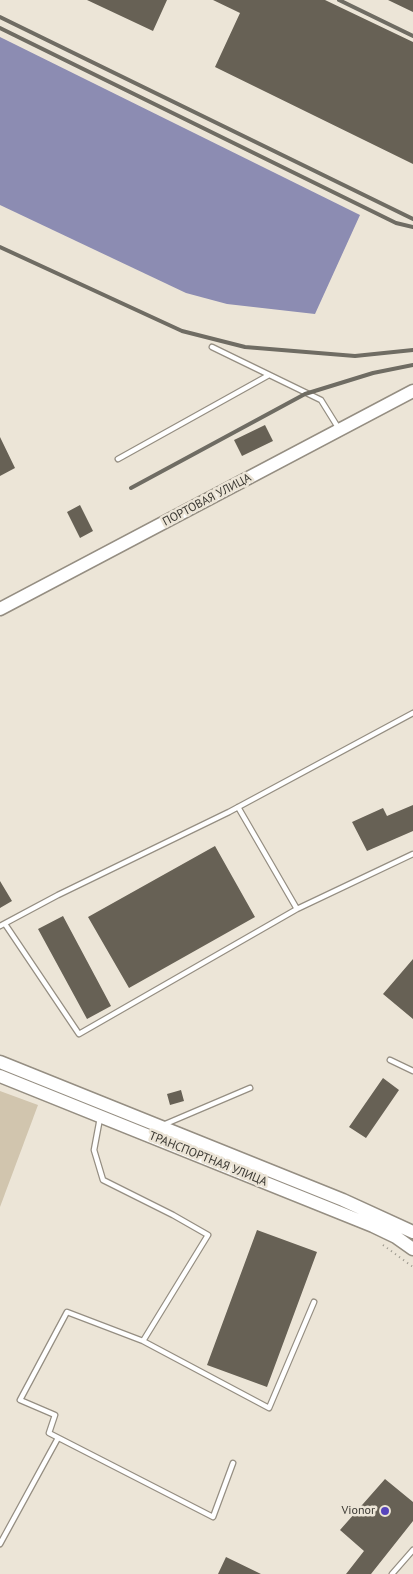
<!DOCTYPE html>
<html>
<head>
<meta charset="utf-8">
<style>
  body { margin:0 }
  canvas { display:block; background:#ece5d7 }
</style>
</head>
<body>
<canvas width="413" height="1574"></canvas>
<script>
const ctx = document.querySelector('canvas').getContext('2d');
ctx.lineJoin = 'round';
function fill(path, color) { ctx.fillStyle = color; ctx.fill(path, 'evenodd'); }
function trace(path, color, width, dash) { ctx.strokeStyle = color; ctx.lineWidth = width; ctx.lineCap = dash ? 'butt' : 'round'; ctx.setLineDash(dash || []); ctx.stroke(path); }
function label(font, color, halo, rows, align = 'center') {
  ctx.font = font + ' "PT Sans",sans-serif'; ctx.lineWidth = 5; ctx.setLineDash([]); ctx.textBaseline = 'middle'; ctx.strokeStyle = halo; ctx.fillStyle = color; for (const [text, x, y, turn = 0] of rows) {
    ctx.save(); ctx.translate(x, y); ctx.rotate((+turn || 0) * Math.PI / 180); ctx.textAlign = isNaN(turn) ? turn : align; if (halo) ctx.strokeText(text, 0, 0); ctx.fillText(text, 0, 0); ctx.restore();
  }
}
fill(new Path2D(`
  M0,1091L38,1105L0,1207Z`), '#d1c5ae');
fill(new Path2D(`
  M0,37L360,215L315,314L227,304L186,293L0,205Z`), '#8c8cb2');
fill(new Path2D(`
  M87,0H167L153,31Z
  M213,0H325L413,42V164L215,67L240,13Z
  M388,0H413V12Z
  M265,425L273,441L242,456L234,440Z
  M0,437L15,468L0,476Z
  M80,505L93,531L80,538L67,512Z
  M413,805V831L367,851L352,822L383,808L387,816Z
  M215,846L255,917L129,988L88,917Z
  M0,881L12,901L0,908Z
  M63,916L111,1006L87,1019L38,929Z
  M413,959V1019L383,994Z
  M383,1078L399,1090L366,1138L349,1127Z
  M181,1090L184,1101L170,1105L167,1094Z
  M257,1230L317,1252L267,1387L207,1365Z
  M385,1479L413,1502V1521L371,1574H346L364,1551L340,1530Z
  M226,1557L261,1574H218Z`), '#676155');
const lane = new Path2D(`
  M212,347L321,400L339,429
  M118,459L269,375
  M238,807L297,909L413,854
  M5,924L79,1034L297,909
  M0,926L58,895L229,812L413,713
  M390,1060L413,1071
  M100,1118L94,1150L103,1180L173,1215L208,1235L143,1341L67,1312L20,1400L55,1415L49,1433L213,1517L233,1463
  M163,1125L250,1088
  M143,1341L269,1408L314,1302
  M0,1544L58,1438
  M392,1574L413,1550`);
const secondary = new Path2D(`
  M0,609L413,391
  M0,1062L343,1200L413,1232
  M0,1076L373,1226L396,1237L413,1249`);
trace(lane, '#958e82', 7);
trace(secondary, '#958e82', 15);
trace(new Path2D(`
  M383,1245L413,1267`), '#98948a', 2, [1, 4]);
trace(lane, '#fff', 4.5);
trace(secondary, '#fff', 12);
trace(new Path2D(`
  M339,0L413,36
  M0,17L413,219
  M0,28L396,223L413,227
  M0,247L182,331L245,347L355,356L413,350
  M131,488L305,394L373,373L413,365`), '#6f6c63', 4);
for (const [x, y, r, color] of [
  [385,1511,5,"#5745bc"]
]) { const dot = new Path2D(); dot.arc(x, y, r, 0, 2 * Math.PI); ctx.fillStyle = color; ctx.fill(dot); trace(dot, '#ece5d7', 2); }
label('12px', '#3a3832', '#ece5d7', [
  ["ПОРТОВАЯ УЛИЦА",207,500,-28],
  ["ТРАНСПОРТНАЯ УЛИЦА",208,1159,22]
]);
label('12px', '#3a3832', '#ece5d7', [
  ["Vionor",375,1511]
], 'right');
</script>
</body>
</html>
